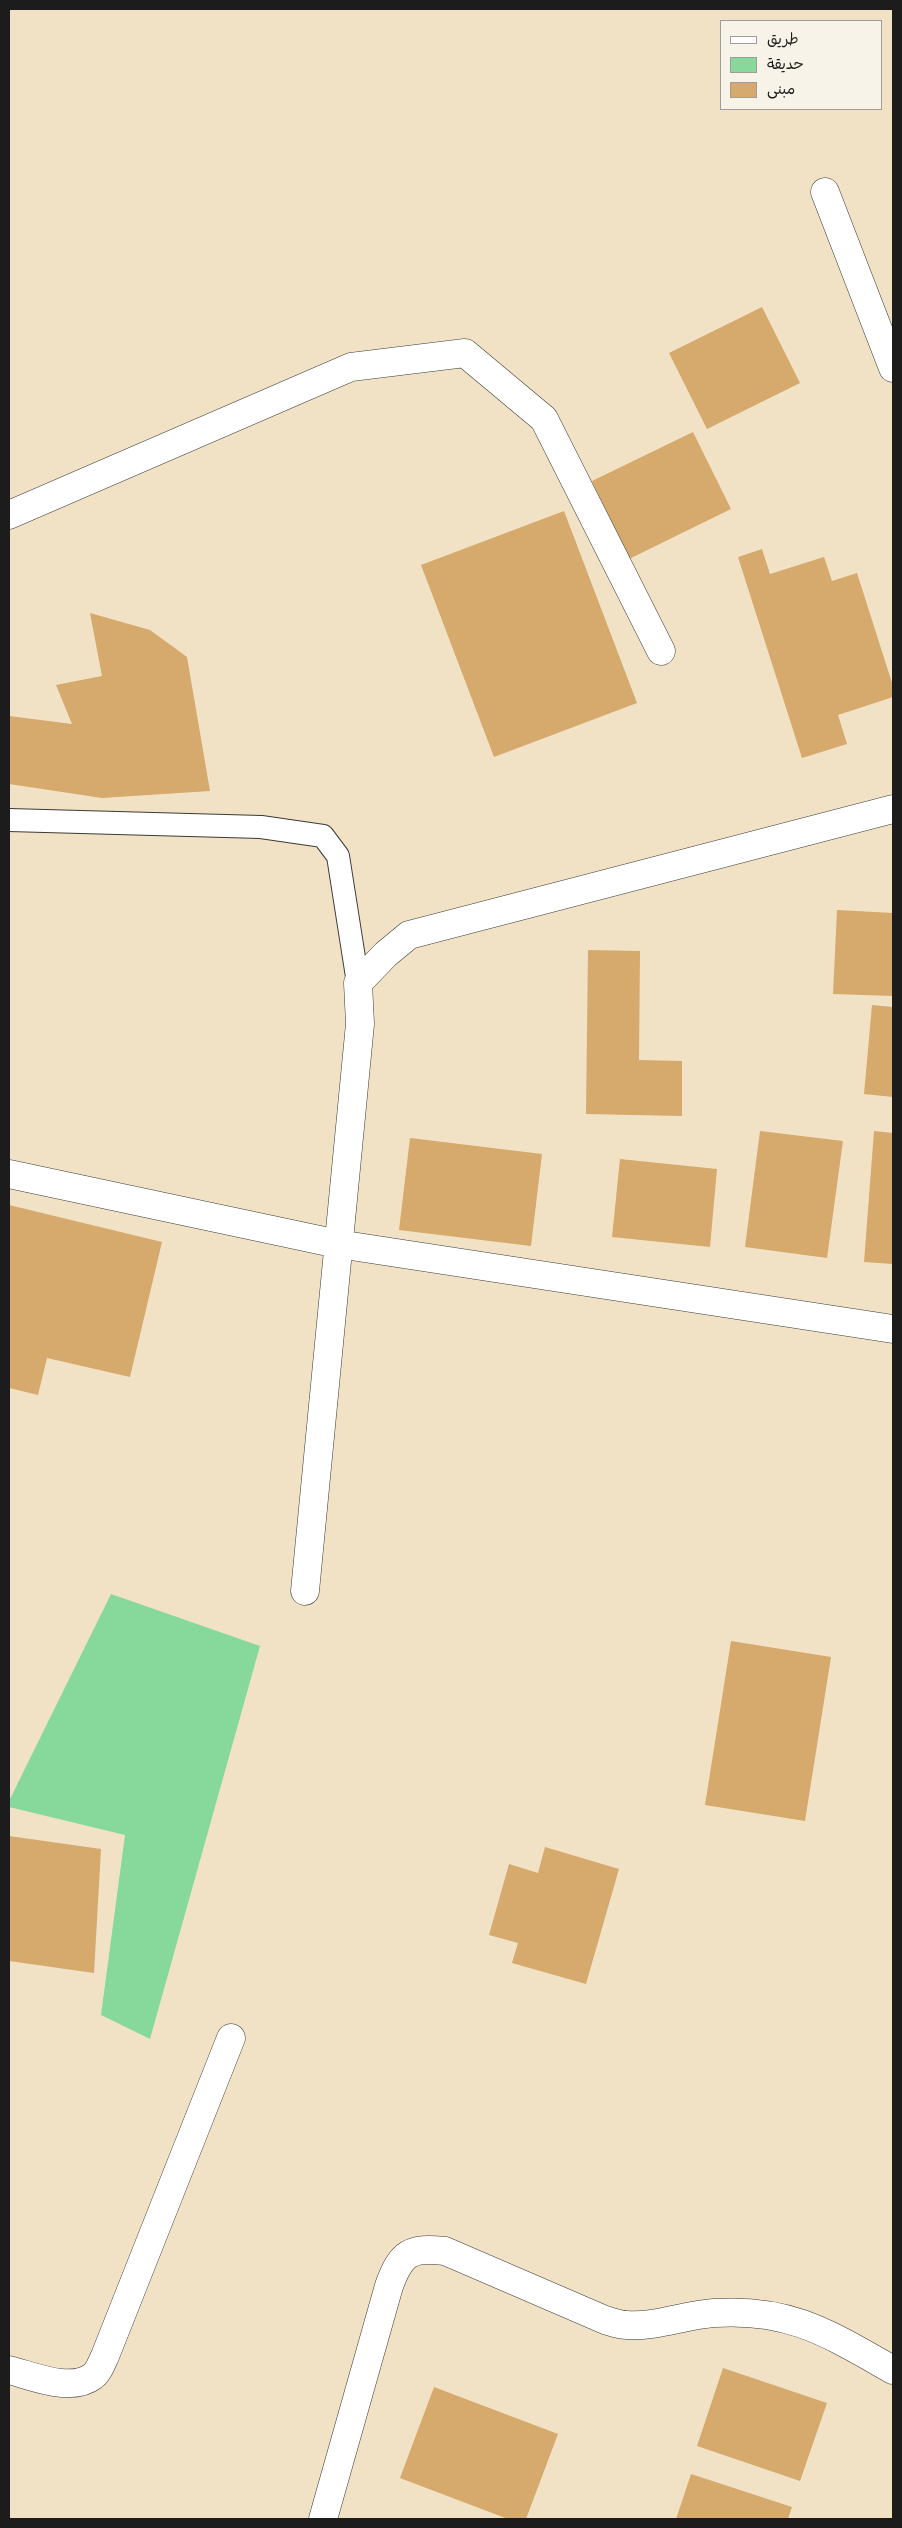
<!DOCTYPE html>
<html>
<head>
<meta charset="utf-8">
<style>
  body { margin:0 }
  #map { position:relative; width:902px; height:2528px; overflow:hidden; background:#f1e2c6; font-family:"Shantell Sans","Playpen Sans Arabic",sans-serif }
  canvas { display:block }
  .frame { position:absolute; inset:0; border:10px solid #1c1c1c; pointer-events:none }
  .legend { position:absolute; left:720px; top:20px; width:162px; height:90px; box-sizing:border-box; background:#f7f3e8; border:1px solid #9f9d96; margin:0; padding:6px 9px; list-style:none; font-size:15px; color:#1c1c1c }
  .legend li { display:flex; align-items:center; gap:10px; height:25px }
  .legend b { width:25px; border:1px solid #9f9d96 }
</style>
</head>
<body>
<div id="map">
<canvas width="902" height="2528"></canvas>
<div class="frame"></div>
<ul class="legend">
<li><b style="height:6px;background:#fff"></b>طريق</li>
<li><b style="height:14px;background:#86d99b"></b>حديقة</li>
<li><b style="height:14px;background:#d6a96c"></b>مبنى</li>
</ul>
</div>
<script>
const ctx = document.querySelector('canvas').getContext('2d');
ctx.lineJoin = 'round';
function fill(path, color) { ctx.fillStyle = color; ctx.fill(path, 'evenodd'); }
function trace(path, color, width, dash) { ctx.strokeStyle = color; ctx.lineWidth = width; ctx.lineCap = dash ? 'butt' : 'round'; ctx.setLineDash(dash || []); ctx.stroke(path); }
fill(new Path2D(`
  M111,1594L260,1646L150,2039L101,2015L125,1835L9,1807V1801Z`), '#86d99b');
fill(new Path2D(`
  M762,307L800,383L707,429L669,353Z
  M693,432L731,509L629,559L592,481Z
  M564,511L637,703L494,757L421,565Z
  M762,549L770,574L824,557L832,581L857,573L893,686V697L838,715L847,744L802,758L738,557Z
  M90,613L150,630L187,657L210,791L102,798L9,784V716L72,724L56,685L102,676Z
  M837,910L893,913V996L833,994Z
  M588,950L640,951L639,1060L682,1061V1116L586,1114Z
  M872,1005L893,1007V1097L864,1094Z
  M760,1131L843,1141L827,1258L745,1247Z
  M874,1131L893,1133V1264L864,1262Z
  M410,1138L542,1154L531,1246L399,1230Z
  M620,1159L717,1169L710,1247L612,1237Z
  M9,1205L162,1242L130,1377L47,1358L38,1395L9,1388Z
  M731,1641L831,1657L805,1821L705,1805Z
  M9,1836L101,1849L94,1973L9,1961Z
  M545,1847L619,1869L586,1984L512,1963L518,1943L489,1935L509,1864L538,1873Z
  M723,2368L827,2403L800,2481L697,2446Z
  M434,2387L558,2434L526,2519H508L400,2478Z
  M691,2474L792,2507L788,2519H676Z`), '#d6a96c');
const service = new Path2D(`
  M9,820L261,827L323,836L338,856L358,983`);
const minor = new Path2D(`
  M825,192L893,368
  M9,515L351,367L465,353L544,419L661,651
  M9,1174L338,1244L893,1329
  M305,1591L360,1024L358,983L386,954L409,935L893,809
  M9,2370C33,2376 71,2393 93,2376C98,2373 102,2362 105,2356L231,2038
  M323,2519L389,2286C401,2253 410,2247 445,2251L605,2320C612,2322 620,2325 627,2325C656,2327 685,2315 714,2313C791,2308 829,2334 893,2370`);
trace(service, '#3c3a36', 24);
trace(minor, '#3c3a36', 29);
trace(service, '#fff', 22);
trace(minor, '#fff', 28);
</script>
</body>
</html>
